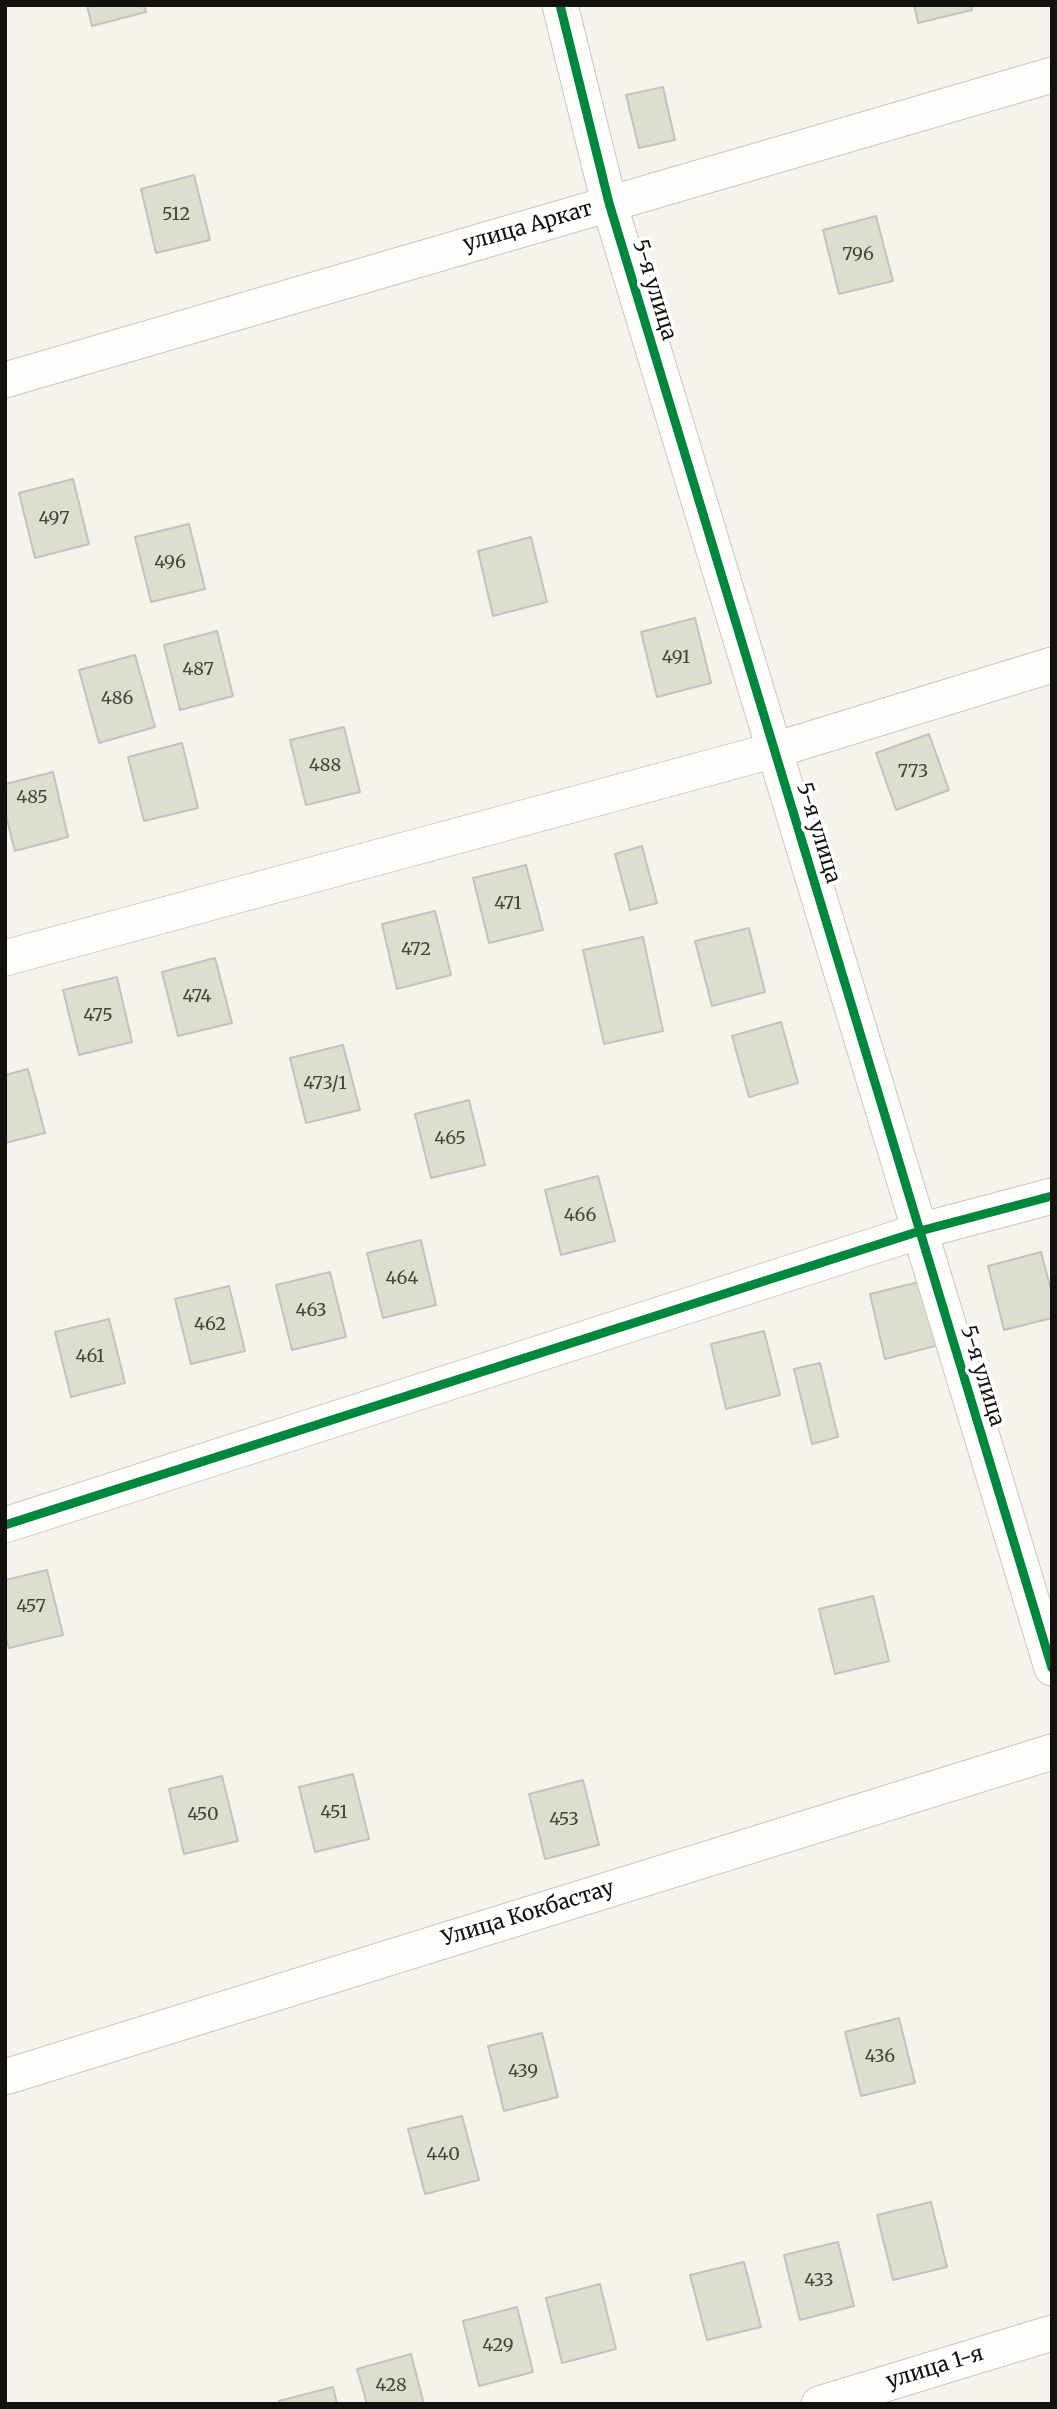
<!DOCTYPE html>
<html>
<head>
<meta charset="utf-8">
<style>
  body { margin:0 }
  #map { position:relative; width:1057px; height:2409px; overflow:hidden; background:#f5f3ec; font-family:Merriweather,serif }
  canvas { display:block }
  .frame { position:absolute; inset:0; border:7px solid #13110d; pointer-events:none }
</style>
</head>
<body>
<div id="map">
<canvas width="1057" height="2409"></canvas>
<div class="frame"></div>
</div>
<script>
const ctx = document.querySelector('canvas').getContext('2d');
ctx.lineJoin = 'round';
function fill(path, color) { ctx.fillStyle = color; ctx.fill(path, 'evenodd'); }
function trace(path, color, width, dash) { ctx.strokeStyle = color; ctx.lineWidth = width; ctx.lineCap = dash ? 'butt' : 'round'; ctx.setLineDash(dash || []); ctx.stroke(path); }
function label(font, color, halo, rows, align = 'center') {
  ctx.font = font + ' Merriweather,serif'; ctx.lineWidth = 7; ctx.setLineDash([]); ctx.textBaseline = 'middle'; ctx.strokeStyle = halo; ctx.fillStyle = color; for (const [text, x, y, turn = 0] of rows) {
    ctx.save(); ctx.translate(x, y); ctx.rotate((+turn || 0) * Math.PI / 180); ctx.textAlign = isNaN(turn) ? turn : align; if (halo) ctx.strokeText(text, 0, 0); ctx.fillText(text, 0, 0); ctx.restore();
  }
}
const building = new Path2D(`
  M87,5H144L146,12L92,26Z
  M914,5H971L972,10L918,23Z
  M663,87L675,140L639,148L626,95Z
  M194,175L210,240L156,253L141,189Z
  M876,216L893,281L839,294L823,230Z
  M73,479L89,544L35,558L19,493Z
  M189,524L205,589L151,602L135,537Z
  M531,537L547,602L493,616L478,551Z
  M695,618L711,683L657,697L641,632Z
  M217,631L233,696L180,710L164,645Z
  M135,655L155,727L99,743L79,670Z
  M344,727L360,792L306,805L290,740Z
  M929,734L949,790L896,810L876,753Z
  M182,743L198,808L144,821L128,757Z
  M53,772L68,837L15,851L5,812V784Z
  M642,846L657,903L630,910L615,854Z
  M526,865L543,930L489,943L473,878Z
  M435,911L451,975L397,989L382,924Z
  M749,928L765,992L712,1006L695,941Z
  M643,937L663,1031L604,1044L583,950Z
  M215,958L232,1023L178,1036L162,972Z
  M117,977L132,1042L79,1055L63,990Z
  M781,1022L798,1083L749,1097L732,1036Z
  M343,1045L360,1110L306,1123L290,1058Z
  M28,1069L45,1133L5,1143V1075Z
  M469,1100L485,1165L431,1178L415,1114Z
  M598,1176L615,1241L561,1255L545,1190Z
  M421,1240L436,1305L383,1318L367,1253Z
  M1041,1252L1052,1294V1318L1004,1330L988,1266Z
  M330,1272L346,1337L292,1350L276,1285Z
  M923,1281L939,1345L885,1359L870,1294Z
  M229,1286L245,1351L191,1364L175,1299Z
  M109,1319L125,1383L71,1397L55,1332Z
  M764,1331L780,1395L726,1409L711,1344Z
  M820,1363L838,1437L812,1444L794,1369Z
  M47,1570L63,1635L9,1648L5,1634V1580Z
  M873,1596L889,1661L835,1674L819,1609Z
  M353,1774L369,1839L315,1852L299,1787Z
  M222,1776L238,1841L184,1854L169,1789Z
  M583,1780L599,1845L545,1859L529,1794Z
  M899,2018L915,2083L861,2096L845,2032Z
  M542,2033L558,2097L504,2111L488,2046Z
  M462,2116L479,2180L425,2194L408,2129Z
  M931,2202L947,2267L893,2280L877,2215Z
  M838,2242L854,2306L800,2320L784,2255Z
  M744,2262L761,2327L707,2340L690,2275Z
  M600,2284L616,2349L562,2363L546,2298Z
  M517,2307L533,2372L479,2386L463,2321Z
  M411,2354L424,2404H367L357,2369Z
  M333,2387L337,2404H280L279,2401Z`);
fill(building, '#dcdece');
trace(building, '#c3c3be', 2);
const street = new Path2D(`
  M560,5L609,203L1052,1668
  M5,380L1052,75
  M5,958L775,750L1052,665
  M5,1525L920,1231L1052,1196
  M5,2077L1052,1752
  M819,2404L1052,2333`);
trace(street, '#c8c6c1', 37);
trace(street, '#fefdfc', 35);
trace(new Path2D(`
  M560,5L609,203L1052,1668
  M5,1525L920,1231L1052,1196`), '#00873e', 9);
label('18px', '#45443d', null, [
  ["512",176,215],
  ["796",858,255],
  ["497",54,519],
  ["496",170,563],
  ["491",676,658],
  ["487",198,670],
  ["486",117,699],
  ["488",325,766],
  ["773",913,772],
  ["485",32,798],
  ["471",508,904],
  ["472",416,950],
  ["474",197,997],
  ["475",98,1016],
  ["473/1",325,1084],
  ["465",450,1139],
  ["466",580,1216],
  ["464",402,1279],
  ["463",311,1311],
  ["462",210,1325],
  ["461",90,1357],
  ["457",31,1607],
  ["451",334,1813],
  ["450",203,1815],
  ["453",564,1820],
  ["436",880,2057],
  ["439",523,2072],
  ["440",443,2155],
  ["433",819,2281],
  ["429",498,2346],
  ["428",391,2386]
]);
label('21px', '#13110d', '#fff', [
  ["улица Аркат",528,227,-16],
  ["5-я улица",654,290,73],
  ["5-я улица",818,833,73],
  ["5-я улица",982,1376,73],
  ["Улица Кокбастау",528,1914,-17],
  ["улица 1-я",935,2368,-17]
]);
</script>
</body>
</html>
